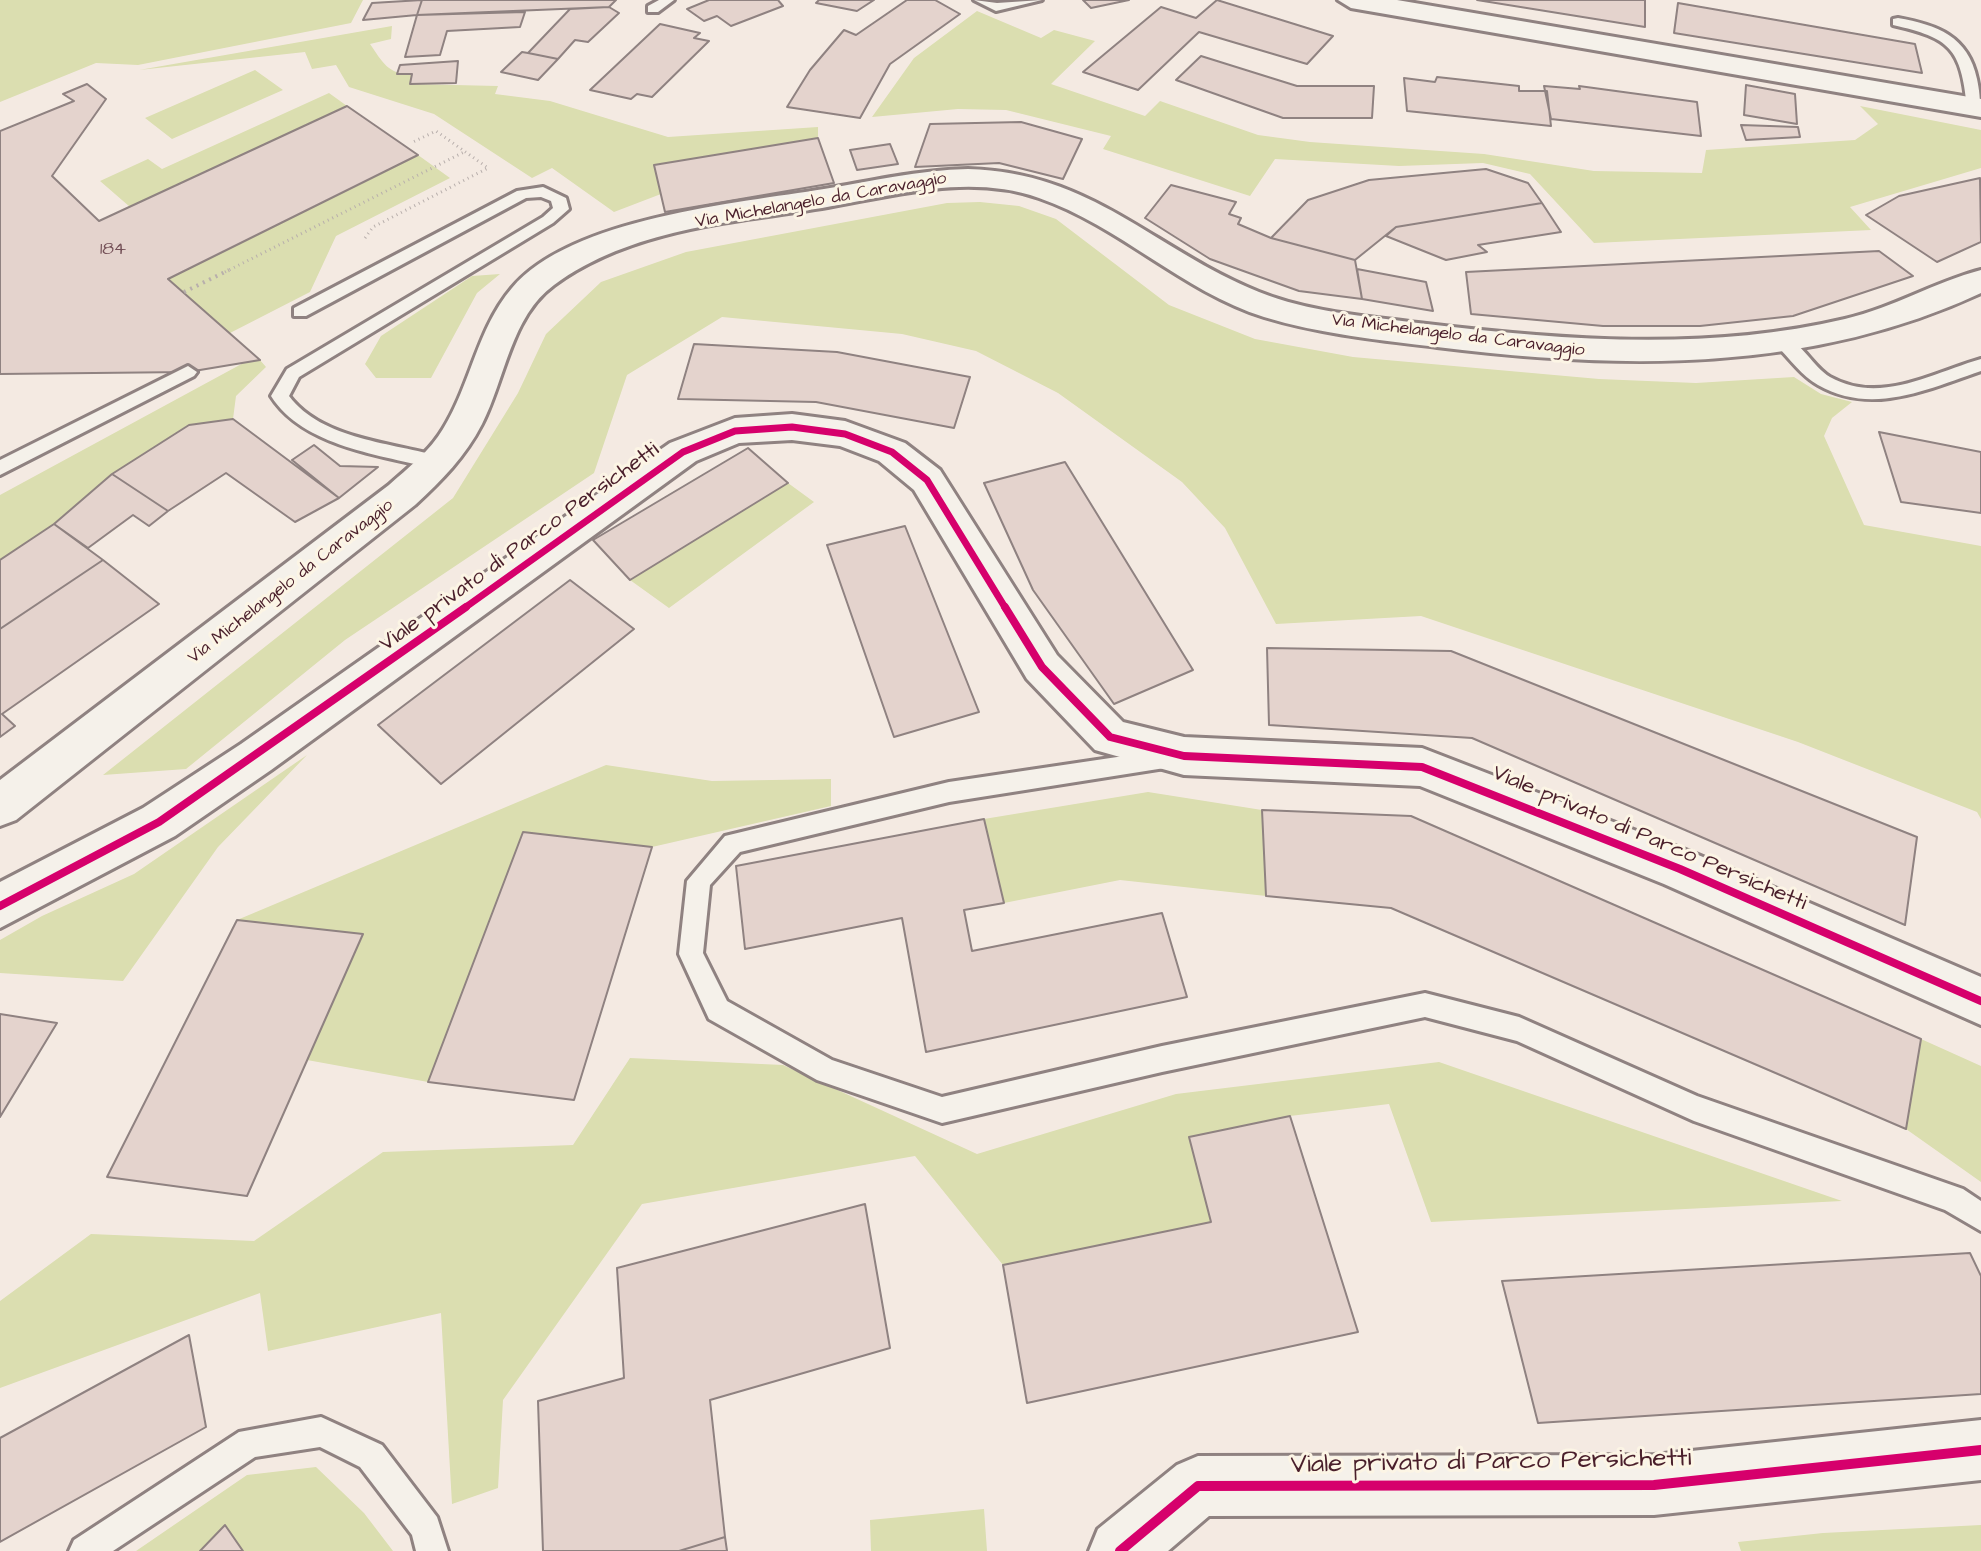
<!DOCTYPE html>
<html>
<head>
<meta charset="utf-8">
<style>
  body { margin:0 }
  canvas { display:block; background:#f4eae2 }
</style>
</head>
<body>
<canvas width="1981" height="1551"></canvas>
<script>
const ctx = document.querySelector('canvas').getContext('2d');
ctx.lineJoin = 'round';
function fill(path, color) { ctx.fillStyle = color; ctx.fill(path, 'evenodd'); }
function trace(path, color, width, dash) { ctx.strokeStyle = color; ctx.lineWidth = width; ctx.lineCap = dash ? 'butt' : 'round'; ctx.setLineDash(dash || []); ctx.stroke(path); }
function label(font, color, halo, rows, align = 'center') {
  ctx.font = font + ' "Architects Daughter",sans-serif'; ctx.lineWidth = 6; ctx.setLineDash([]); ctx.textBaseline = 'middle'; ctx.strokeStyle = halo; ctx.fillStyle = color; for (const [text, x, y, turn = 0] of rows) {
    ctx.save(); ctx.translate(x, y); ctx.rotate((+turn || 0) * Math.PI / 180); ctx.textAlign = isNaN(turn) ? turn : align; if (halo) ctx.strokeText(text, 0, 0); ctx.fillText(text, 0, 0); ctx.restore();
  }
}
fill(new Path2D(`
  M0,0H363L351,23L138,65L96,63L0,102Z
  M977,11L1041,38L1054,30L1095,41L1051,84L1145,116L1160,101L1258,135L1310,142L1484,154L1594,171L1702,173L1706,150L1855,140L1878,124L1860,106L1981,130V168L1850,207L1871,230L1594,243L1530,174L1483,163L1399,166L1275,159L1250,196L1103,149L1111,136L1006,110L958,109L872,117L914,58Z
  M392,26L391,39L370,44C383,63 389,75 412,74L410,84L498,86L495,94L550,101L668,137L818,127V138L654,165L661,194L614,212L552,168L532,178L434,114L349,87L336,65L312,69L305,52L139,70Z
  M255,70L283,90L172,139L145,118Z
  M329,93L347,106L130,207L100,181L148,159L162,169Z
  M418,155L450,178L336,236L310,292L230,333L168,279Z
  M980,202L1019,206L1056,219L1169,305L1255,339L1353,357L1599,379L1696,383L1794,377L1821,394L1852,402L1832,418L1824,436L1864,525L1981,546V819L1977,812L1798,742L1421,616L1276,624L1225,528L1182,482L1058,393L976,351L902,334L722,317L627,375L594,473L345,640L186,769L103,775L453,498L518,393L546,334L601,282L686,252L947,203Z
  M500,274L477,293L431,378H376L365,364L381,336L472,276Z
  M260,360L266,367L236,396L233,419L188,425L112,474L54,524L0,560V495L247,361Z
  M788,483L814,502L669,608L630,580Z
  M307,755L218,847L123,981L0,973V940L42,916L134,874Z
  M606,765L712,781L831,779V806L652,847L523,833L428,1082L307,1060L363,935L237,920Z
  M1148,792L1262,810L1266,896L1120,880L1004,903L984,819Z
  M1921,1039L1981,1066V1182L1906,1129Z
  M630,1058L783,1065L977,1154L1176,1094L1439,1062L1842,1201L1431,1222L1389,1104L1290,1116L1189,1137L1211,1222L1003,1265L915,1156L642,1204L503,1400L498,1488L452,1504L441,1313L268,1351L260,1293L0,1388V1301L91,1234L254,1241L383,1152L573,1145Z
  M316,1467L364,1513L393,1551H243L225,1525L200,1551H136L247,1475Z
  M984,1509L987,1551H871L870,1520Z
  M1981,1525V1551H1741L1738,1542L1823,1533Z`), '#dbdeb0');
const building = new Path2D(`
  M422,0L417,15L363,20L372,3Z
  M422,0H616L609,7L417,15Z
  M709,0H778L783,6L731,26L717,16L704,21L687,9Z
  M819,0H874L857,11L816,3Z
  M907,0H935L960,14L890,64L860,118L787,107L810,70L844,30L856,35Z
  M1083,0H1129L1091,8Z
  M1217,0L1333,36L1307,64L1199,32L1138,90L1083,72L1161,7L1196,18Z
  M1477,0H1645V27Z
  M1678,3L1915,44L1922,73L1674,33Z
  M609,7L619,13L588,42L575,40L558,59L528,53L570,9Z
  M525,12L520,27L447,31L440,55L405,57L417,15Z
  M660,24L700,33L694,38L709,41L652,97L637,94L631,99L590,90Z
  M522,52L528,53L558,59L538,80L501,72Z
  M1201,56L1297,86H1374L1372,118H1283L1176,80Z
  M458,61L456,83L410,84L412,74H397L400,65Z
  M1437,77L1519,86V91H1547L1551,126L1407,111L1404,78L1435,82Z
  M87,84L106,99L52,176L99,221L347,106L418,155L168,279L260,360L188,372L0,374V131L74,101L63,94Z
  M1746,85L1795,94L1797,124L1744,115Z
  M1544,86L1580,89L1579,86L1697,102L1701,136L1551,119Z
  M1021,122L1082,139L1063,179L999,163L915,167L930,124Z
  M1741,125L1798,127L1800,137L1746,140Z
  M818,138L834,183L665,212L654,165Z
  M890,144L898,164L857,170L850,150Z
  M1486,169L1528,183L1542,203L1396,227L1355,260L1271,238L1308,200L1369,180Z
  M1980,178L1981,242L1937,262L1866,215L1899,196Z
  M1171,185L1236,202L1229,214L1241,218L1238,224L1271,238L1355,260L1362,299L1299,291L1210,259L1145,218Z
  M1542,203L1561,232L1478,245L1487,252L1446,260L1386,236L1396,227Z
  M1879,251L1913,276L1793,316L1700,326H1603L1471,314L1466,272Z
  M1357,269L1426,282L1433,311L1362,299Z
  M694,344L837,352L970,377L954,428L816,402L678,399Z
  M233,419L339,498L295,522L226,473L168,511L112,474L189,425Z
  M1879,432L1981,452V513L1901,502Z
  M314,445L340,466L378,467L339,498L292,460Z
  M748,448L788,483L630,580L593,540Z
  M1065,462L1193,670L1114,704L1033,590L984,483Z
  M112,474L168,511L149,526L133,515L88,548L54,524Z
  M54,524L103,560L0,629V560Z
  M905,526L979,712L894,737L827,545Z
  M103,560L159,604L2,714L15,726L0,737V629Z
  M570,580L634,629L441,784L378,725Z
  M1267,648L1451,651L1917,837L1905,925L1472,738L1269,725Z
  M1262,810L1411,816L1921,1039L1906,1129L1391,908L1266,896Z
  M984,819L1004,903L964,910L972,951L1162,913L1187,997L926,1052L902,918L745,949L736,866Z
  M523,832L652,847L574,1100L428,1082Z
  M237,920L363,934L247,1196L107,1177Z
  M0,1014L57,1023L0,1117Z
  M1290,1116L1358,1332L1027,1403L1003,1265L1211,1222L1189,1137Z
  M865,1204L890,1348L710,1400L725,1537L679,1551H543L538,1401L624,1378L617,1268Z
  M1970,1253L1981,1276V1394L1538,1423L1502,1281Z
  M189,1335L206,1427L0,1542V1438Z
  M225,1525L243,1551H200Z
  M725,1537L727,1551H679Z`);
fill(building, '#e4d3cd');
trace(building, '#8f8281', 2);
const lane = new Path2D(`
  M659,0H674L658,12H648V6Z
  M974,0L997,3L1042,0L996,11Z
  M1898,18C1937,25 1968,36 1977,79C1979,89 1981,101 1979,110L1967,107C1961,48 1950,38 1893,25V19Z
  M543,187L566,198L569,209L553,223L299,377L289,396C322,440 394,443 442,457V467L436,469C382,455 303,447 271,396L287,369L543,217L553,208L551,201L541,197L526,198L306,316H294V308L517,191Z
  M1783,336C1802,342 1813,367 1830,377C1880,405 1932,373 1981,359V371C1928,389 1872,416 1818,385C1802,376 1790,359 1777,346V338Z
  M188,366L197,372L194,376L0,475V460Z
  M1171,749L1179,751L1182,758L1179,765L1171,767L949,802L740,852L710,885L703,953L727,1001L832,1060L942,1097L1162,1046L1425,993L1519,1017L1697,1096L1963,1189L1981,1201V1231L1945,1210L1694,1121L1517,1041L1425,1017L1162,1072L942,1123L817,1080L709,1019L679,954L687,881L725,836L949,782Z
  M321,1417L382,1445L437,1517L448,1551H416L412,1535L360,1467L320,1447L255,1457L113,1551H69L74,1540L239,1432Z`);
const street = new Path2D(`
  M792,414L845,421L905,443L940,470L1057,655L1123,722L1184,737L1422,748L1696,854L1981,977V1025L1664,884L1420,786L1184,775L1095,750L1027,679L914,490L879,461L840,446L792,440L739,443L696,461L271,770L175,836L0,928V882L143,808L241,744L670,443L735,418Z
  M1981,1420V1480L1654,1515L1209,1516L1168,1551H1089L1098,1529L1177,1465L1198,1456L1654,1455Z`);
const secondary = new Path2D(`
  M1338,0H1397L1981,99V117L1351,8Z
  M968,169C1092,172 1153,249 1259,292C1308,312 1366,316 1418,323C1559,340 1705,352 1845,319C1895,307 1935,282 1981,270V293C1809,373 1622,370 1437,347C1379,340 1320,334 1264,317C1182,291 1120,226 1039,198C968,173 893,196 822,208C732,222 630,229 554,285C511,316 505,379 482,424C465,457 442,480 415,505L16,820L0,826V780L389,485C408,468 430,451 443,429C471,384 477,329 512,288C570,218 738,203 824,189C872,181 919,170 968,169Z`);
trace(lane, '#8f8281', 6);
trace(street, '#8f8281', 6);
trace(secondary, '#8f8281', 6);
trace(new Path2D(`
  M365,238L373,227L488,168L436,131L413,142
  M225,272L464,152`), '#b8afac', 3, [1, 4]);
trace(new Path2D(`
  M184,292L229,270`), '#b8afac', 4, [2, 5]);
fill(lane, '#f5f1ea');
fill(street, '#f5f1ea');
fill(secondary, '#f5f1ea');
trace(new Path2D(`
  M463,609L683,452L735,431L792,427L845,434L892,452L927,480L1006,609`), '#d6006c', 7);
trace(new Path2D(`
  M1005,607L1042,667L1110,737L1184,756L1422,767L1680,869L1981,1001
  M0,906L159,822L466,607`), '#d6006c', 8);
trace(new Path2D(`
  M1120,1551L1198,1486L1654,1485L1981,1450`), '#d6006c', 10);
label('18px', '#4a1f2b', '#fcf5e5', [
  ["Via Michelangelo da Caravaggio",821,201,-10],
  ["Via Michelangelo da Caravaggio",1458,336,7],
  ["Via Michelangelo da Caravaggio",291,582,-38]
]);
label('18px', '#724e55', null, [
  ["184",113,250]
]);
label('22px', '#4a1f2b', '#fcf5e5', [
  ["Viale privato di Parco Persichetti",520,548,-36],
  ["Viale privato di Parco Persichetti",1649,839,23]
]);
label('26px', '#4a1f2b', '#fcf5e5', [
  ["Viale privato di Parco Persichetti",1491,1463,-1]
]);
</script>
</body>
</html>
